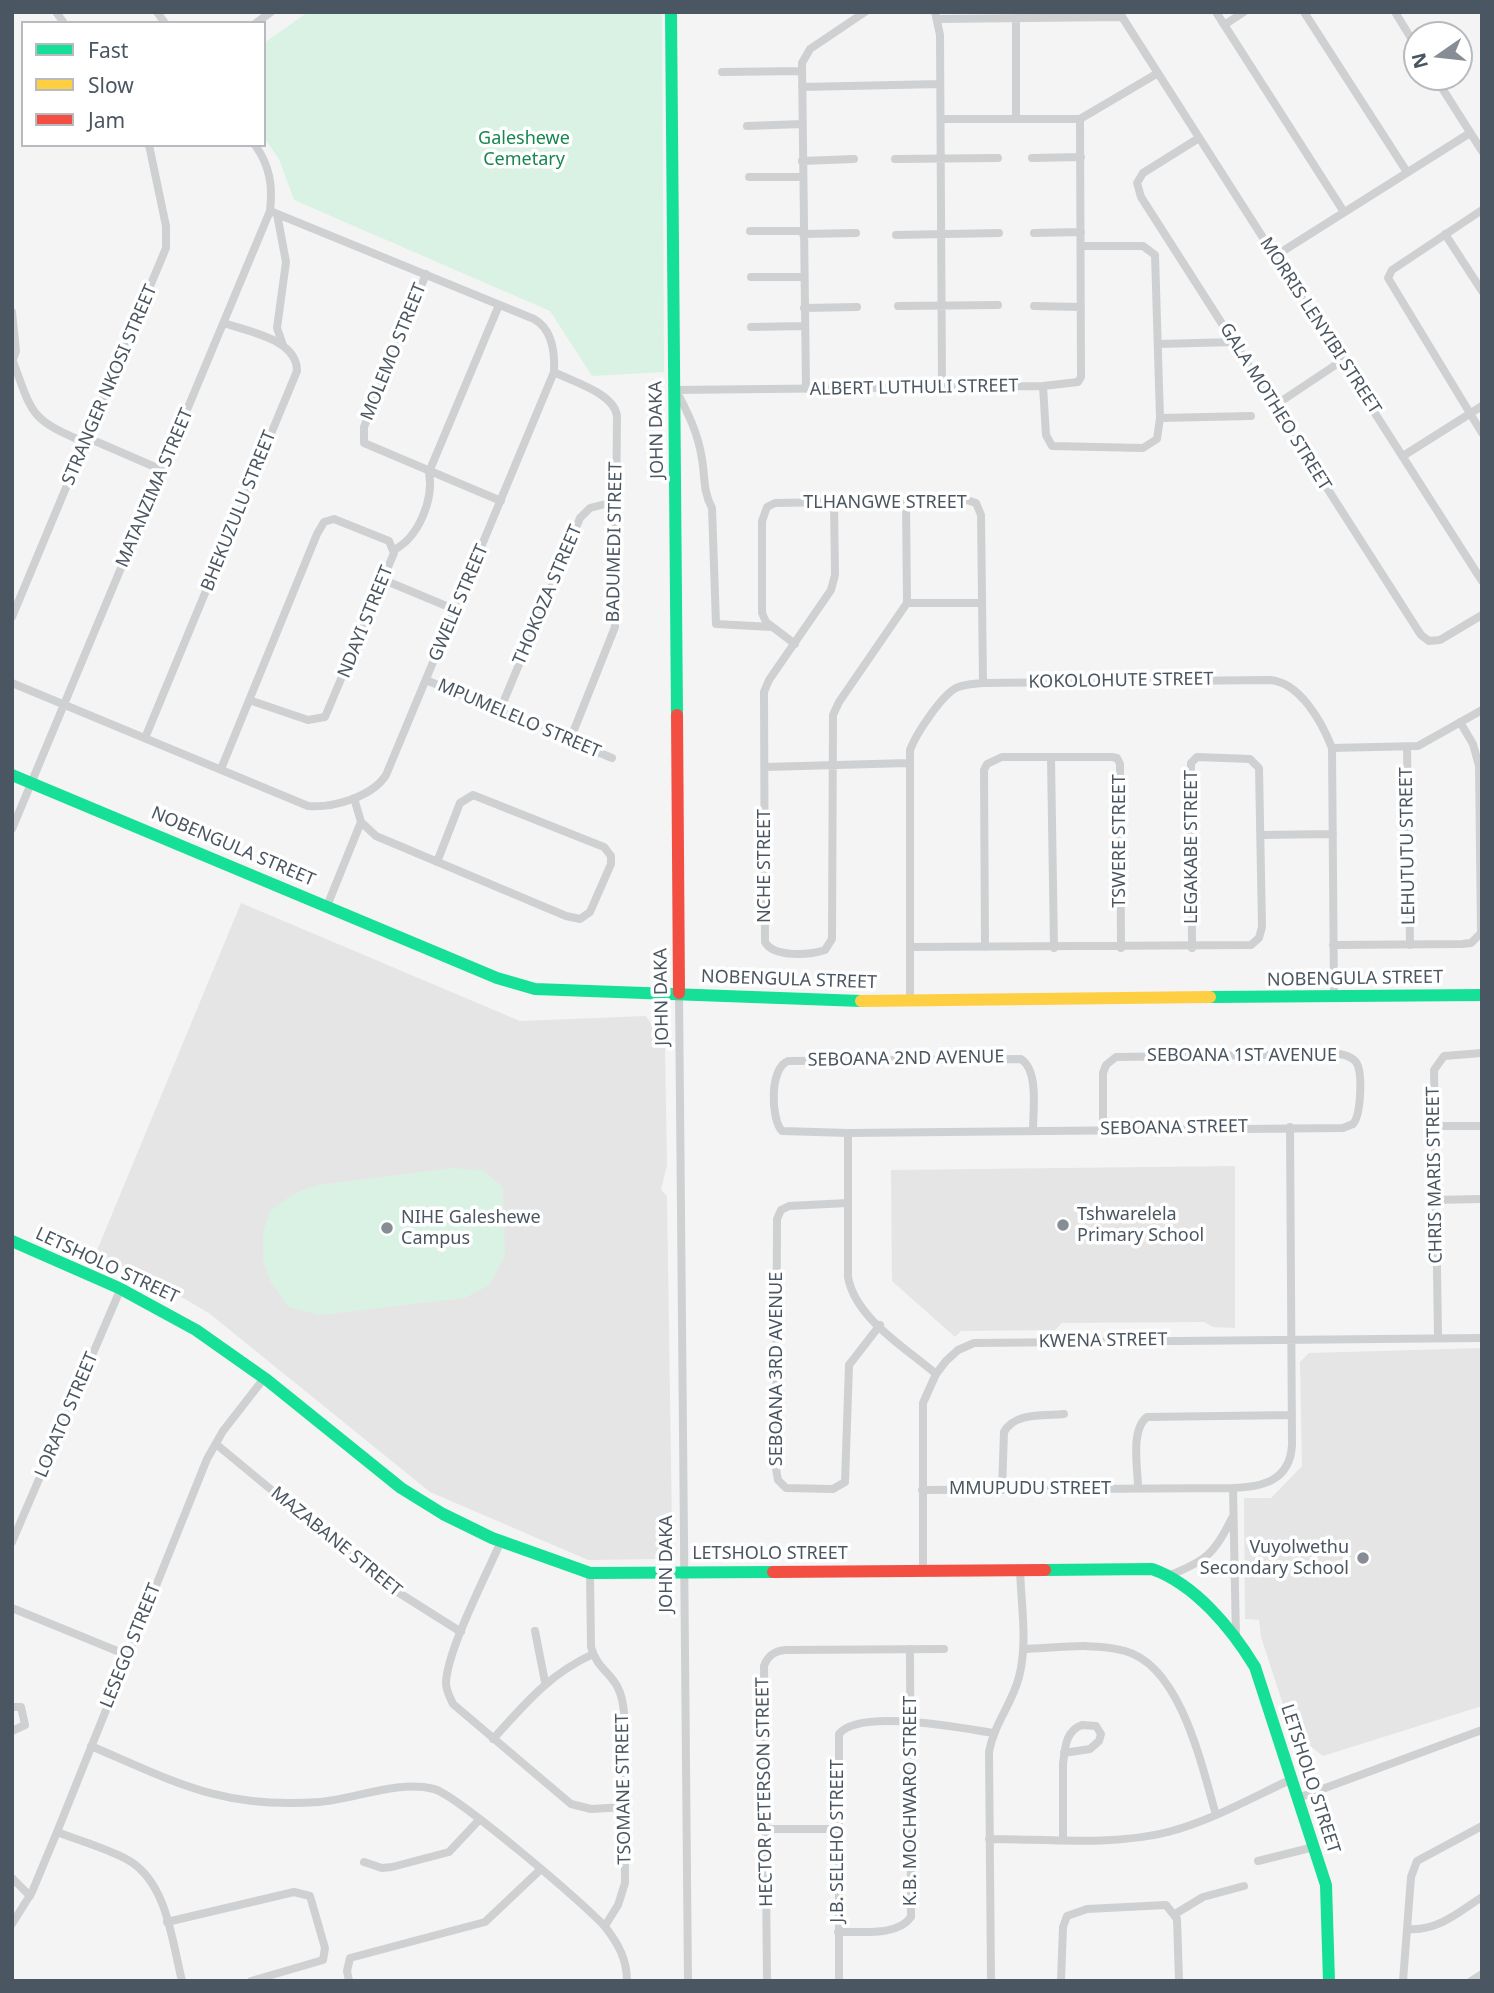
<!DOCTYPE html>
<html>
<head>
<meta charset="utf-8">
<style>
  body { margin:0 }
  #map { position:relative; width:1494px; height:1993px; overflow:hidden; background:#f4f4f4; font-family:"Noto Sans",sans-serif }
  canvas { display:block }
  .frame { position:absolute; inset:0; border:14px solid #4a5661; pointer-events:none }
  .legend { position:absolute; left:21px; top:21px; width:245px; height:126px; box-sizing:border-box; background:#fff; border:2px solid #b7bbc0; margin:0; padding:9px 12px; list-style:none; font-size:21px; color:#4a5661 }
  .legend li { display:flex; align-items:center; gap:14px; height:35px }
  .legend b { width:35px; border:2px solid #b7bbc0 }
  .north { position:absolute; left:1403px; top:21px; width:70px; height:70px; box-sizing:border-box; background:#fff; border:2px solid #b7bbc0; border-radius:50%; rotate:256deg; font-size:19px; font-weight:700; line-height:28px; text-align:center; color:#4a5661 }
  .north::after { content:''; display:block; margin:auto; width:24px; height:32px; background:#868d94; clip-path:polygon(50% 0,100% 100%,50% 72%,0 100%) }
</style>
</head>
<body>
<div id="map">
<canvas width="1494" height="1993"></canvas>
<div class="frame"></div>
<ul class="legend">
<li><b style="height:9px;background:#16e098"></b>Fast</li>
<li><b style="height:9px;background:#ffcf43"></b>Slow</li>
<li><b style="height:9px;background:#f24e42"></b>Jam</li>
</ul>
<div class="north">N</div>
</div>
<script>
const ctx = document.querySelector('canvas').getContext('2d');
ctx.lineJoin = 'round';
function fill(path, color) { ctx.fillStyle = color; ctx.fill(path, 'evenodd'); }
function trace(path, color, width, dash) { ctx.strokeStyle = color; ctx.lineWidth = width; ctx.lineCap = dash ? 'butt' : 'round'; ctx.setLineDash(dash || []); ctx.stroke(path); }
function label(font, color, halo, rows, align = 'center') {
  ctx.font = font + ' "Noto Sans",sans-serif'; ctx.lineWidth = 7; ctx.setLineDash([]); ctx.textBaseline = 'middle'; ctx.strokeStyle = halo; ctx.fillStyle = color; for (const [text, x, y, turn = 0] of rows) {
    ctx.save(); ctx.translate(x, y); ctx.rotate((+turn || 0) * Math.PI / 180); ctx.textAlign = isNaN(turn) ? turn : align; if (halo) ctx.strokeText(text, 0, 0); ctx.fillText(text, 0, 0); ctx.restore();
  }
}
fill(new Path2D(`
  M241,903L520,1021L646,1016L665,1045L667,1165L661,1190L667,1196L672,1530L664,1541L669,1548L661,1559L588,1560L430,1492L210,1314L185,1299L93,1260Z
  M1235,1166V1328L1213,1327L1204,1322L1062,1323L1055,1330L961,1331L955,1337L892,1281L891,1170Z
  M1482,1348V1706L1323,1756L1292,1732L1261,1637L1259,1620L1245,1619L1244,1498H1271L1302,1466L1300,1362L1309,1353Z`), '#e6e5e6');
fill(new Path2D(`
  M308,12H662L664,372L592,376L550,311L294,200L279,159L264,138V43Z
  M454,1168L484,1171L503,1187L505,1257L489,1285L465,1298L320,1315L289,1307L271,1283L263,1259V1231L271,1210L293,1194L318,1185Z`), '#d9f2e3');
trace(new Path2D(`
  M56,12L64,23
  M157,12L165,23
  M935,12L940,35L942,387
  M1119,12L1482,581
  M1216,12L1344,212
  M1304,12L1407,172
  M1395,12L1417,48
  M1016,18V118
  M938,19L1122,17
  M256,23L271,12
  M1224,25L1244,12
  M722,72L802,71
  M1435,77L1482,151
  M802,87L940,84
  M1080,119L1158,73
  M747,126L802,124
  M1199,138L1143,173L1137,183L1141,197L1421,635L1429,641L1440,640L1482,615
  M1032,158L1081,157
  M895,159L998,158
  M802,161L854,159
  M749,177H802
  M1482,210L1392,270L1388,278L1482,433
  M277,214L286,262L277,328L283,345
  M750,231H803
  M1034,233L1081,232
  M803,234L856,233
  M1445,234L1482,291
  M896,235L999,233
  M1275,256L1470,133
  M426,274L364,427V443L501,501
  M751,277H803
  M898,306L998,305
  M1034,306L1081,307
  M804,308L857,307
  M12,312L16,351L12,362
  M751,327L805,326
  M1159,344L1234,342
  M13,361C33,417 31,419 86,443
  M554,372C573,382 614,393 617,416L615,627L570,740
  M1043,386L1046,435L1052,446L1143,448L1157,439L1160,418L1155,255L1143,246H1081
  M806,389L802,63L810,49L865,12
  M674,390L1043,386L1078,382L1081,377L1080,119H941
  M676,390C688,413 698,433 702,459C705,476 703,492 712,508L716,624L772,627
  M1274,406L1343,360
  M1160,418L1251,416
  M88,438L162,470
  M1403,456L1482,406
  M834,501L835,575L831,590L769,680L764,692L765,942C774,958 810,955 825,950L832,939L833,715L839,702L907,603L906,501
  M394,550C419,537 434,499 429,472L499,305
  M384,580L456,610
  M907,603H982
  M12,617L166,248V226L149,145
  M795,644L766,622L762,613V521L767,507L775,503L967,500L976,503L981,515L983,683
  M426,680L612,758
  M12,683L308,806C333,808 372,797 386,775L554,372C555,353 552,329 534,319L270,211
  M500,710L580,518L590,508L617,501
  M145,738L297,371C297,339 249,332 224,323
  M1407,747L1410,945
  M1332,748L1418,746L1482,710
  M1051,758L1054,948
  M765,767L909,763
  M221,769L317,534L324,522L334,519L389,541L394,553L325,717L308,720L249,700
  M354,798L361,822L376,836L566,916L580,919L590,912L611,864V856L604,847L473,795L460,803L437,862
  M12,829L270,211C273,186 270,166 255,145
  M1262,835L1333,834
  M327,906L361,822
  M1333,945L1462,944L1471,943L1481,933L1479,766L1473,744L1460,722
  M911,947L1251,945L1259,938L1262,927L1259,768L1250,759L1197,757L1191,763L1192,948
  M985,947L984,770L987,764L1002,757H1112L1117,758L1120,764L1121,948
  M679,993L688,1981
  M910,1000V750C916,734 941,696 956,688C964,684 974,684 983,683L1269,680C1299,681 1322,722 1332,748L1334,997
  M1434,1126H1482
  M1033,1130C1033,1110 1039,1071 1021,1059L788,1061C769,1068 771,1120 782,1131L848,1133L1343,1128L1353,1124C1361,1115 1363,1072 1356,1062C1352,1057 1346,1055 1340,1054L1116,1057L1106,1065L1103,1073V1129
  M848,1133V1277C855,1318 906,1348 936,1374
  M1435,1200L1482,1199
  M847,1203L789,1206L781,1210L777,1219L776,1469L778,1480L786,1488L833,1489L845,1482L849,1365L880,1325
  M1438,1336L1434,1070L1444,1056L1482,1053
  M216,1444L385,1584L461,1632
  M1138,1488C1138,1469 1130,1430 1147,1417L1292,1415
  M1233,1488L1236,1639
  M922,1490L1233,1488C1262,1487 1290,1481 1292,1445L1290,1127
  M1002,1490L1004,1432C1015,1412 1044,1416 1064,1414
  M501,1541C487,1574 447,1650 446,1683C446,1691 450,1697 453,1704L571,1804L591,1809L625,1807
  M12,1542L121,1288
  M923,1571V1403L936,1374L946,1361L958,1350L974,1343L1482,1338
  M590,1573L591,1647C599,1676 621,1672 624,1713L625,1883L618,1905L605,1926
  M1170,1575C1206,1561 1215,1553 1232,1518
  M12,1608L127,1655
  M535,1631L545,1682
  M1023,1649C1055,1648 1094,1642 1125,1651C1181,1666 1202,1767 1216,1815
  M12,1707H21L25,1725L12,1731
  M493,1739C526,1703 548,1675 593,1654
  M91,1746C177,1783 222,1809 319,1802C356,1799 397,1780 434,1789C455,1794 589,1907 606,1928C619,1945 627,1960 627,1981
  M1298,1798L1482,1730
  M766,1829H838
  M57,1832C80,1841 106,1848 128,1860C167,1882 172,1941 182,1981
  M989,1839C1045,1839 1114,1846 1168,1832C1211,1821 1251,1798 1292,1779
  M1063,1839V1764C1065,1749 1065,1731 1082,1725L1096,1726L1101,1734L1099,1741L1090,1749L1064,1753
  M1258,1861L1314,1847
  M364,1862L382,1868L392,1867L449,1852L479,1820
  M12,1878L30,1896
  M1175,1914L1203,1897L1244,1886
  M167,1922L294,1892L310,1896L325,1948L323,1960L251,1981
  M12,1924L32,1892L57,1832L207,1459L223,1431L265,1377
  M1409,1929C1438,1931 1459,1912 1482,1897
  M838,1932C860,1931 897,1937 911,1917L910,1649
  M349,1981L347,1971L350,1958L485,1922L540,1870
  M767,1981L764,1666C768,1655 775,1651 785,1650L944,1649
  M839,1981V1734C859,1708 961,1728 993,1733
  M991,1981L989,1752C994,1724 1012,1704 1019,1677C1028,1643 1021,1604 1020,1569
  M1061,1981L1063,1927L1067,1916L1087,1909L1166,1905L1177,1919L1179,1981
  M1403,1981L1411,1877L1417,1861L1482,1826
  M1471,1981L1482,1974`), '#ced0d2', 8);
trace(new Path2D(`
  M671,12L677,715
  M12,775L497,978L535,989L861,1001
  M1210,997L1482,995
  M12,1241L119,1288L196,1330L267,1380L401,1488L443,1514L492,1538L590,1573L773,1572
  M1045,1570L1152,1569C1195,1584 1232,1629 1255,1667L1326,1885L1329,1981`), '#16e098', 12);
trace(new Path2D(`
  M861,1001L1210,997`), '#ffcf43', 12);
trace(new Path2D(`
  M677,715L679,993
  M773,1572L1045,1570`), '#f24e42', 12);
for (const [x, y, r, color] of [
  [1063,1225,7,"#868d94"],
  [387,1228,7,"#868d94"],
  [1363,1558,7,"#868d94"]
]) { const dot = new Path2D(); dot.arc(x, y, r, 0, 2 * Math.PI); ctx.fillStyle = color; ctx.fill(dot); trace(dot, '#fff', 2.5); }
label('18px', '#17864f', '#fff', [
  ["Galeshewe",524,139],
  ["Cemetary",524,160]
]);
label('18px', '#4a5661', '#fff', [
  ["MORRIS LENYIBI STREET",1320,326,57],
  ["MOLEMO STREET",394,352,-68],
  ["STRANGER NKOSI STREET",110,385,-67],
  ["ALBERT LUTHULI STREET",914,388,-1],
  ["GALA MOTHEO STREET",1275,407,58],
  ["JOHN DAKA",657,430,-91],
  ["MATANZIMA STREET",155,488,-67],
  ["TLHANGWE STREET",885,503],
  ["BHEKUZULU STREET",239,511,-68],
  ["BADUMEDI STREET",615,542,-89],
  ["THOKOZA STREET",548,595,-67],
  ["GWELE STREET",459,603,-67],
  ["NDAYI STREET",366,622,-68],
  ["KOKOLOHUTE STREET",1121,681,-1],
  ["MPUMELELO STREET",519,719,23],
  ["TSWERE STREET",1120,841,-90],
  ["LEHUTUTU STREET",1408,846,-91],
  ["NOBENGULA STREET",233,847,23],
  ["LEGAKABE STREET",1192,847,-90],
  ["NCHE STREET",765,866,-90],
  ["NOBENGULA STREET",1355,979,-1],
  ["NOBENGULA STREET",789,980,2],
  ["JOHN DAKA",662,997,-91],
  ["SEBOANA 1ST AVENUE",1242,1056],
  ["SEBOANA 2ND AVENUE",906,1059,-1],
  ["SEBOANA STREET",1174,1128,-1],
  ["CHRIS MARIS STREET",1435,1175,-91],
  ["LETSHOLO STREET",107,1266,25],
  ["KWENA STREET",1103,1341,-1],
  ["SEBOANA 3RD AVENUE",777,1369,-90],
  ["LORATO STREET",67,1415,-67],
  ["MMUPUDU STREET",1030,1489],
  ["MAZABANE STREET",336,1542,39],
  ["LETSHOLO STREET",770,1554],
  ["JOHN DAKA",667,1564,-90],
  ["LESEGO STREET",131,1646,-68],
  ["LETSHOLO STREET",1310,1779,72],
  ["TSOMANE STREET",624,1789,-91],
  ["HECTOR PETERSON STREET",765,1792,-91],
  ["K.B. MOCHWARO STREET",911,1801,-90],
  ["J.B. SELEHO STREET",838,1841,-90]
]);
label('18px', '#4a5661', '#fff', [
  ["Tshwarelela",1077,1215],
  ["Primary School",1077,1236],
  ["NIHE Galeshewe",401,1218],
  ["Campus",401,1239],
  ["Vuyolwethu",1349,1548,"right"],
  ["Secondary School",1349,1569,"right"]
], 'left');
</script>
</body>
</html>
